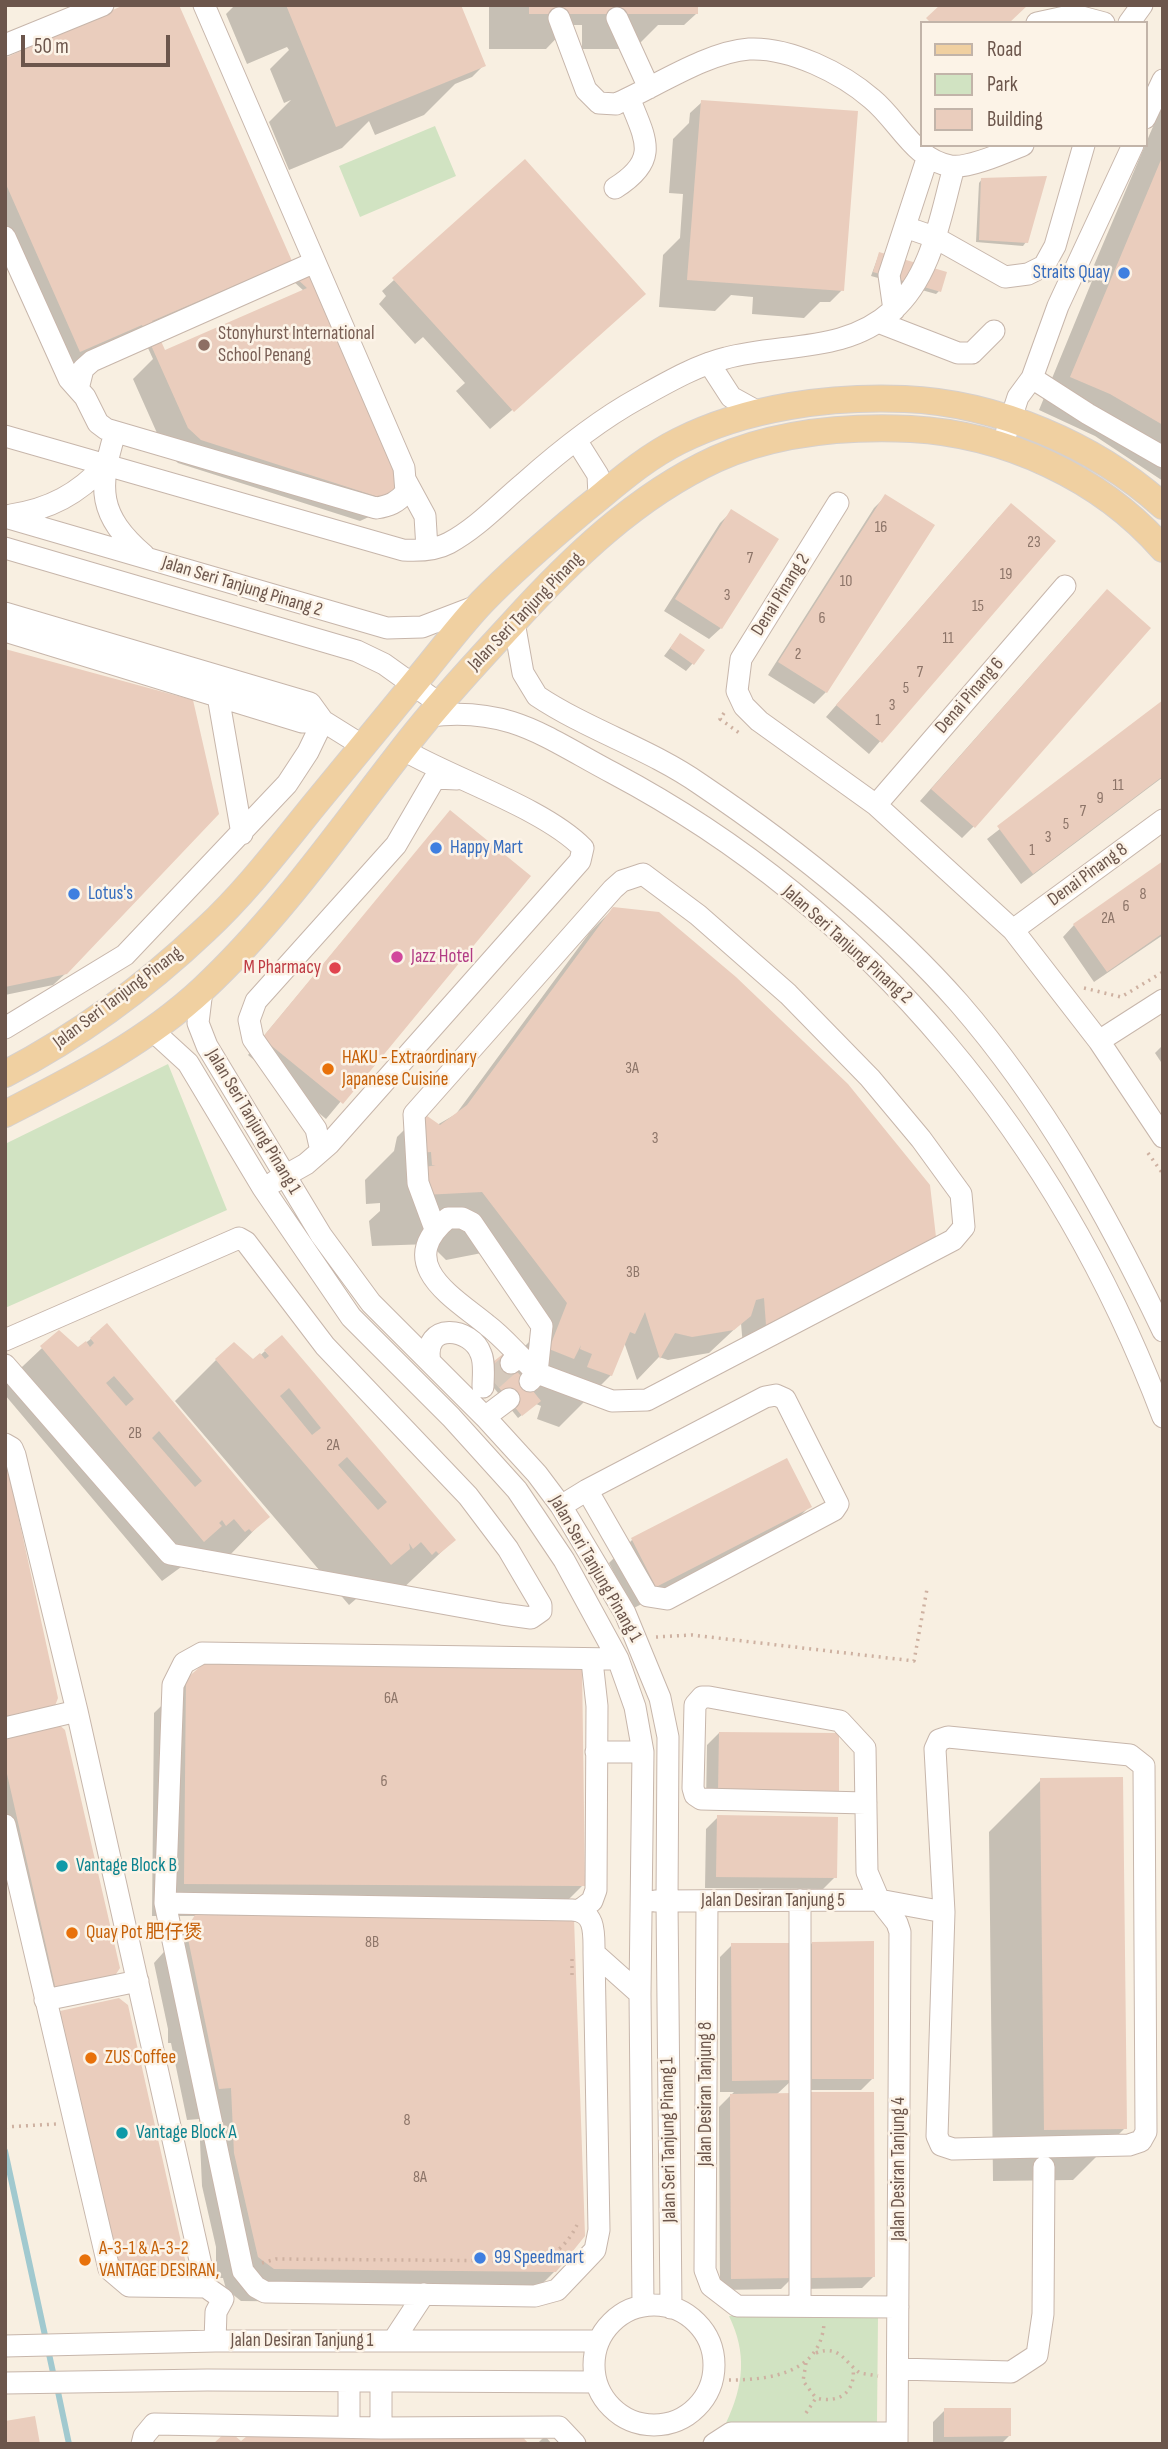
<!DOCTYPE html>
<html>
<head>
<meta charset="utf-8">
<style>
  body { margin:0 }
  #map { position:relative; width:1168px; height:2449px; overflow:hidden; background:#f8efe1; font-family:"Sofia Sans Condensed",sans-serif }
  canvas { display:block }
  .frame { position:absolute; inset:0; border:7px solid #6c564c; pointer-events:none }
  .legend { position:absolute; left:920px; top:21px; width:228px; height:126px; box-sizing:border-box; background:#fcf3e7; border:2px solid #c2b4a9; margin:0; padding:9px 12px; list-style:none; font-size:21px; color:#6c564c }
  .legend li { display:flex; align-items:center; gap:14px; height:35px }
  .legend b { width:35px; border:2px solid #c2b4a9 }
  .scale { position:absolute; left:21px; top:35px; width:149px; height:32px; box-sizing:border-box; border:4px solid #6c564c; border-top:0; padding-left:9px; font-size:21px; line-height:24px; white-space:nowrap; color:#6c564c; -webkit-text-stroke:5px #fcf3e7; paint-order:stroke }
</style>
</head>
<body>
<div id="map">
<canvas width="1168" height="2449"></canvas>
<div class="frame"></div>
<ul class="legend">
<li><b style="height:9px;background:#f0d0a1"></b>Road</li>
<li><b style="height:19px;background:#d1e3c2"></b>Park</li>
<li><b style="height:19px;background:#eacdbd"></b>Building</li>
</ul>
<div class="scale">50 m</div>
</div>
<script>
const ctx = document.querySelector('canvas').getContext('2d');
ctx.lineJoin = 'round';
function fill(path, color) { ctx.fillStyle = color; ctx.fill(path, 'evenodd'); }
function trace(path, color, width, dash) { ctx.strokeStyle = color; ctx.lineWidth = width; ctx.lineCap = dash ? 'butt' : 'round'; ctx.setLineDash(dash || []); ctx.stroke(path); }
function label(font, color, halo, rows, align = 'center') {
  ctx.font = font + ' "Sofia Sans Condensed","Noto Sans SC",sans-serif'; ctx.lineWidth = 5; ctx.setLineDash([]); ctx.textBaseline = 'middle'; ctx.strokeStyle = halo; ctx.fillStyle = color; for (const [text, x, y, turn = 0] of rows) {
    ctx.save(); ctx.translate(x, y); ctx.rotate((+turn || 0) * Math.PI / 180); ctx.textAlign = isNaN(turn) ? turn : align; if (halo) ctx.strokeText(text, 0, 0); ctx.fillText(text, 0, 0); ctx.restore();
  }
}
fill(new Path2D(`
  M435,126L456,176L360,217L339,166Z
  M168,1064L227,1210L5,1308V1144Z
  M729,2316L878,2317L877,2423H726C744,2385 747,2353 729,2316Z`), '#d1e3c2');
fill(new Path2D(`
  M235,5H459L484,65L472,77L455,84L424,115L375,135L369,121L342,148L289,170L269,122L291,100L284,103L270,69L289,50L287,47L247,64L226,14Z
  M489,5H696V14L684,25H658L634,49H582V25H569L546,49H489Z
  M5,60L291,262L316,285L400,482L371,516L360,521L178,463L165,451L133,379L153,359L143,337L57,374L5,257ZM281,270L304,291L158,355L155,332Z
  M702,102L842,290L830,302H820L804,318L752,314L753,297L731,295L715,311L659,307L663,255L680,238L683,194L669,193L673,139L689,123L690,113Z
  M1163,103V481L1095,436L1039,410L1092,281L1086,284Z
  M982,179L1026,242L1023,246L976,242L979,183Z
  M879,254L939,291L936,294L871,276Z
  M394,280L581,351L490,429L456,391L465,383L423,337L415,344L379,304L386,296L382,291Z
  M886,496L826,692L814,704L768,675L874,508Z
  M732,511L721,628L709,639L664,611L720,523Z
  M999,517L1053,541L869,754L826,717Z
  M1095,603L974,826L962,838L920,801Z
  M680,635L693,663L686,671L664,656Z
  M5,651L66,973L53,985L5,995Z
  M1163,702V777L1021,884L987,839Z
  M450,812L529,876L326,1119L248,1055Z
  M1163,864V935L1094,982L1063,937L1074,925Z
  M613,909L934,1236L911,1260L743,1347L741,1323L709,1353L668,1360L659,1357L637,1380L624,1342L611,1375L559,1427L537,1419L541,1406L536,1404L518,1418L482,1373L515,1356L529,1342L535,1330L487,1252L446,1260L430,1244L372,1246L369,1221L380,1211V1203L366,1204L365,1180L394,1151L397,1137L420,1114L437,1125L456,1114L590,932Z
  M1163,1045V1065L1155,1053Z
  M107,1326L267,1517L227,1558L203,1572L192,1559L162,1581L5,1395V1383L59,1332L78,1349Z
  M265,1351L454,1540L397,1594L370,1587L349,1605L175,1401L216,1360L253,1362Z
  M5,1463L56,1698L52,1710L118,1968L41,2005L5,1848Z
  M810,1506L787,1529L632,1609L609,1563L632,1540Z
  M187,1681L583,1885L548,1920L555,2271L522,2304L241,2301L226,2289L223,2278H216V2247L202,2186L199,2119L187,2120L171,2043H168V2029L154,1963L196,1916H152L154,1713Z
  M719,1733L838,1735L706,1804L707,1745Z
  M1041,1780L1125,2128L1073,2180L993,2181L989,1832Z
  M718,1817L835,1877L823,1889L705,1888L706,1829Z
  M812,1943L873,2078L861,2090H801V1955Z
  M732,1945L792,2080L776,2095L793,2277L781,2289L720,2290L719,2107L734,2092H720V1957Z
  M61,2012L186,2273L170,2288L99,2271L46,2028Z
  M799,2106L874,2276L862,2288L800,2289Z
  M945,2410L1009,2436L1001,2444H933V2422Z
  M545,2436L552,2444H537Z`), '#0003');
trace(new Path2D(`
  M5,2151L54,2377
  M57,2387L69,2444`), '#a1c9cf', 6);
fill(new Path2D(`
  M124,5H179L292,261L317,284L397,464L396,493L385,499L201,440L188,428L142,325L80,352L5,182V58ZM282,265L307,288L165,350L152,321Z
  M286,5H461L486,66L336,127Z
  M529,5H698V14H529Z
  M940,5H1028L1009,23H931L926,18Z
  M701,100L858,111L844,291L687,280Z
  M1163,155V425L1110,394L1070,377Z
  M525,159L646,294L514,412L392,278Z
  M1047,176L1028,243L979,240L981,178Z
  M879,252L947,272L941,292L873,272Z
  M885,494L935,525L827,693L778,662Z
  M1011,503L1056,541L882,743L836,705Z
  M731,509L779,539L722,629L675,599Z
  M1107,589L1151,628L975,828L931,789Z
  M680,633L705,650L694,665L670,648Z
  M5,649L193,700L219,814L67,974L5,987Z
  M1163,700V776L1033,874L997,826Z
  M450,810L531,876L343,1104L262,1038Z
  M1163,861V933L1107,972L1073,924Z
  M613,907L659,912L736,977L848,1084L930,1185L936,1237L766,1325L764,1298L756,1300L751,1316L734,1330L692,1337L675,1333L660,1359L645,1312L635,1334L630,1332L612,1376L587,1367L592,1354L580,1349L581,1345L574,1359L549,1349L567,1303L482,1192L423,1195L420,1168L436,1165H432L431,1152L417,1153L420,1111L440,1125L467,1105Z
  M107,1323L270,1517L252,1532L249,1529L245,1532L234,1519L226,1526L222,1520L219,1523L222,1526L204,1542L40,1346L59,1330L78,1347L86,1341L90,1347L94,1343L90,1338ZM114,1376L134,1399L126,1406L106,1383ZM159,1431L202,1481L195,1487L152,1438Z
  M282,1335L456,1540L439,1554L436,1551L432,1555L421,1542L413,1549L409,1543L410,1549L391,1565L215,1359L234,1342L253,1359L260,1353L265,1359L269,1356L264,1350ZM289,1388L321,1428L312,1435L280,1396ZM347,1457L387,1502L378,1510L338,1465Z
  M503,1354L541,1401L522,1416L484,1369Z
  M787,1458L812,1507L656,1587L631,1538Z
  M6,1460L58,1698L53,1711L5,1721Z
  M209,1659L582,1664L585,1886L184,1884L186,1679Z
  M56,1722L65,1730L120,1968L114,1977L56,1990L5,1765V1734Z
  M719,1732L839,1733V1795L718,1793Z
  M1123,1777L1127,2129L1044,2130L1040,1778Z
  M717,1815L838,1817L837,1878L716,1877Z
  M195,1915L574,1918L585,2236L556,2272L274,2269L258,2257L234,2153L231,2088L219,2089L186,1929Z
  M874,1941V2079H812V1942Z
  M731,1943H793L794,2080L732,2081Z
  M119,1998L128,2005L188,2273L138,2274L114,2256L60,2011Z
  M810,2092H874L875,2277L811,2278Z
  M794,2093L795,2278L731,2279L730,2094Z
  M944,2408H1011V2436L944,2437Z
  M35,2416L40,2444H5V2421Z
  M258,2427L515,2429L529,2444H213L228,2430L241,2441Z`), '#eacdbd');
trace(new Path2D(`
  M492,1380L511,1363`), '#d5c9bc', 21, [21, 10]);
const minor = new Path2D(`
  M559,18L586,90L599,103L616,104C655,87 707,52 749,49C790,47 842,73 872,99C899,121 914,160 951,166C968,169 1006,152 1023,145
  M617,18L649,88
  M1037,23L1074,15L1104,23
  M1129,23L1142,5
  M5,45L103,5
  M1145,118L1163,80
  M615,188C660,160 646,140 629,98
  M905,227L934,237L1005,277L1028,274L1044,266L1055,246L1084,145
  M5,237L69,379L85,397L98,423L106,429L376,508C389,506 397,503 406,492L404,468L204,5
  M894,310L889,275L927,159
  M878,322L958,353H972L994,331
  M709,363L731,397L760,413
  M1032,378L1088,414L1163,457
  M78,389L83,369L92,361L315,262
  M115,433C98,489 98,515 144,555
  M5,436L403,550C418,551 436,550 449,543C477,528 500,503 524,483C560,451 597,421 639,398C666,383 697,365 726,358C782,343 846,353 892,311C932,276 940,217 954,167
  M576,440L598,475L599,497
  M1002,446L1018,397L1032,378L1058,306L1133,145
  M406,481L425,516L427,549
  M838,503L741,659L737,691L744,706L759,721L876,805L1013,930L1099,1041L1163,1137
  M11,515C50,509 78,494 105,465
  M5,517L387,628L422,627L477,606
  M5,548L357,651L384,664L440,704
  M5,613L310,703L323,721L363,746
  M514,622L523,673L537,696C588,730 650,749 700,784C792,846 885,919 959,1003C1044,1101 1107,1214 1163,1331
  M5,631L302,722L323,721
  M218,696L242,834
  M429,716C509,706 545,737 613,773C873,911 1060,1144 1163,1417
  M876,805L1065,586
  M1013,930L1163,820
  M202,990L198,1023L207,1046L321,1235L371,1303L485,1417L537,1474L561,1506L625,1613L660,1698L668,1737L667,1902L671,2308
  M5,1028L125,955L287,784L308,752L323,721
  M153,1031L188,1063L263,1188L351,1317L451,1417L517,1490L564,1560L618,1659L635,1707L643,1752L640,1994L643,2306
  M1099,1041L1163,1000
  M321,1151L316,1129L253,1039L249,1020L256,1001L396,845L435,778L457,779
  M274,1182L306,1164L329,1144L580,861L583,848C546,810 460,781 411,754L408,742
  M435,1229L418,1183L414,1114L613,889L622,881L643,874L698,915L788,994L870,1078L921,1139L961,1194L964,1227L953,1240L647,1400L612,1401L537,1373L519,1355
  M5,1340L239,1238L246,1242L325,1346L468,1496L508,1549L541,1605V1611L531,1618L502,1614L170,1554L5,1365
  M430,1362C422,1321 472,1327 481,1354C485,1363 483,1377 483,1387
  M511,1363L519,1355C509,1345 499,1334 487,1325C453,1297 393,1264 448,1218H462L472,1223L542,1326L537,1373L530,1381
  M485,1417L509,1399
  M5,1444L12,1448L15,1455L77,1711L206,2287
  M561,1506L587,1490L765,1397L776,1395L785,1399L838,1504L834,1510L667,1599L648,1596L587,1490
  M5,1728L77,1711
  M948,1737L1130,1755L1144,1766L1146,2132L1141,2141L1129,2145L953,2149L941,2145L937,2136L944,1912L935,1749L939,1740Z
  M596,1752H643
  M866,1803L701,1799L695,1795L693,1788L695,1705L702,1697H709L840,1721L865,1748L867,1872L879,1900L897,1923L900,1932L897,2444
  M5,1825L109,2269L129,2286L206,2287L223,2299L216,2312L215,2341
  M800,1900V2305
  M655,1901L879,1900L944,1912
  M707,1901L705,2270L711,2286L737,2306L898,2307
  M165,1903L572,1910C596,1911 594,1934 594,1953L599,2230L595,2250L557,2290L535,2296L265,2292L256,2287L243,2271L165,1903L173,1685L184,1663L202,1653L618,1659
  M580,1910L592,1901L596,1890L597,1706L592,1661
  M594,1953L640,1994
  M45,2000L138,1981
  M594 2365a60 60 0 1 1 120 0a60 60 0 1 1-120 0Z
  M393,2341L424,2294
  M5,2346L215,2341H599
  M898,2369L1011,2372L1037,2355L1043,2314L1044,2167
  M349,2382V2427
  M5,2383L207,2380L596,2382
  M381,2428V2382
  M142,2444L144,2436L154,2424L381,2428L559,2427L575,2444
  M714,2444L731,2433H897`);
const major = new Path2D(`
  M5,1074C78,1036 145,987 205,930C246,892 280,847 315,804C352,759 389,714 426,669C444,647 462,623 482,602C514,569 549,539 585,509C615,485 643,459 679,441C747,407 830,396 905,399C997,403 1095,445 1163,506
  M5,1114C75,1078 145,1043 203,989C282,915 344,824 410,740C442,699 477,662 512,624C571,559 636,496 716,459C777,432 845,426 911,429C1005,434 1101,478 1163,549`);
trace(minor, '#c7b6ab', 23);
trace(major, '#d6d0cd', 28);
trace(new Path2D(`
  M724,713L720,719L742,735
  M1084,988L1121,997L1163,972
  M1148,1153L1163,1174
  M656,1637L692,1635L914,1661L927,1589
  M572,1959V1976
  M5,2127L56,2124
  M262,2263L276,2259L534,2261C554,2258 568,2243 577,2225
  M816,2353C840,2344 844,2362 860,2373L878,2376
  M806,2363L803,2381L816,2398
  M729,2380C768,2380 820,2374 824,2324
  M806,2413L816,2398C839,2404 856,2392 853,2368`), '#ceb1a1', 3.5, [2, 5]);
trace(minor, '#fff', 21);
trace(major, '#f0d0a1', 26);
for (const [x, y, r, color] of [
  [1124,273,7,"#3f7fe0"],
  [204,345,7,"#8d6e63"],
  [436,848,7,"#3f7fe0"],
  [74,894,7,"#3f7fe0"],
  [397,957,7,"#d1479c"],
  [335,968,7,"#e0444e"],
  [328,1069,7,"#e8710a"],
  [62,1866,7,"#0f9aa8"],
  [72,1933,7,"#e8710a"],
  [91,2058,7,"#e8710a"],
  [122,2133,7,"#0f9aa8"],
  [480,2258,7,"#3f7fe0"],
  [85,2260,7,"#e8710a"]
]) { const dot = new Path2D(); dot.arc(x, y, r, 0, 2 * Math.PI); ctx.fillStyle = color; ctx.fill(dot); trace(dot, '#fcf3e7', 2.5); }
label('16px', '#8c7468', null, [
  ["16",881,528],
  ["23",1034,543],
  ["7",750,559],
  ["19",1006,575],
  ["10",846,582],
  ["3",727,596],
  ["15",978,607],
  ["6",822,619],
  ["11",948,639],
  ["2",798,655],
  ["7",920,673],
  ["5",906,689],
  ["3",892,706],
  ["1",878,721],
  ["11",1118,786],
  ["9",1100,799],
  ["7",1083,812],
  ["5",1066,825],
  ["3",1048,838],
  ["1",1032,851],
  ["8",1143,895],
  ["6",1126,907],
  ["2A",1108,919],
  ["3A",632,1069],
  ["3",655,1139],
  ["3B",633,1273],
  ["2B",135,1434],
  ["2A",333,1446],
  ["6A",391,1699],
  ["6",384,1782],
  ["8B",372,1943],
  ["8",407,2121],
  ["8A",420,2178]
]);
label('19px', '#366cbe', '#fcf3e7', [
  ["Straits Quay",1110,273,"right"],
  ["Happy Mart",450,848],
  ["Lotus's",88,894],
  ["99 Speedmart",494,2258]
], 'left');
label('19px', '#785e54', '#fcf3e7', [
  ["Stonyhurst International",218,334],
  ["School Penang",218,356]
], 'left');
label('19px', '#6c564c', '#fcf3e7', [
  ["Jalan Seri Tanjung Pinang 2",242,587,17],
  ["Denai Pinang 2",781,595,-58],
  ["Jalan Seri Tanjung Pinang",526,612,-46],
  ["Denai Pinang 6",970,696,-49],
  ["Denai Pinang 8",1088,875,-36],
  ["Jalan Seri Tanjung Pinang 2",847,945,42],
  ["Jalan Seri Tanjung Pinang",118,998,-37],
  ["Jalan Seri Tanjung Pinang 1",253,1122,59],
  ["Jalan Seri Tanjung Pinang 1",595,1569,60],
  ["Jalan Desiran Tanjung 5",773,1901],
  ["Jalan Desiran Tanjung 8",706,2094,-90],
  ["Jalan Seri Tanjung Pinang 1",669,2140,-91],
  ["Jalan Desiran Tanjung 4",899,2169,-90],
  ["Jalan Desiran Tanjung 1",302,2341]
]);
label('19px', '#b23c85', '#fcf3e7', [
  ["Jazz Hotel",411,957]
], 'left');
label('19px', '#be3a42', '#fcf3e7', [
  ["M Pharmacy",321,968]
], 'right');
label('19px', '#c56008', '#fcf3e7', [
  ["HAKU - Extraordinary",342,1058],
  ["Japanese Cuisine",342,1080],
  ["Quay Pot 肥仔煲",86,1933],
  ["ZUS Coffee",105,2058],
  ["A-3-1 & A-3-2",99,2249],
  ["VANTAGE DESIRAN,",99,2271]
], 'left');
label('19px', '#0d838f', '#fcf3e7', [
  ["Vantage Block B",76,1866],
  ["Vantage Block A",136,2133]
], 'left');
</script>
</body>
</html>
